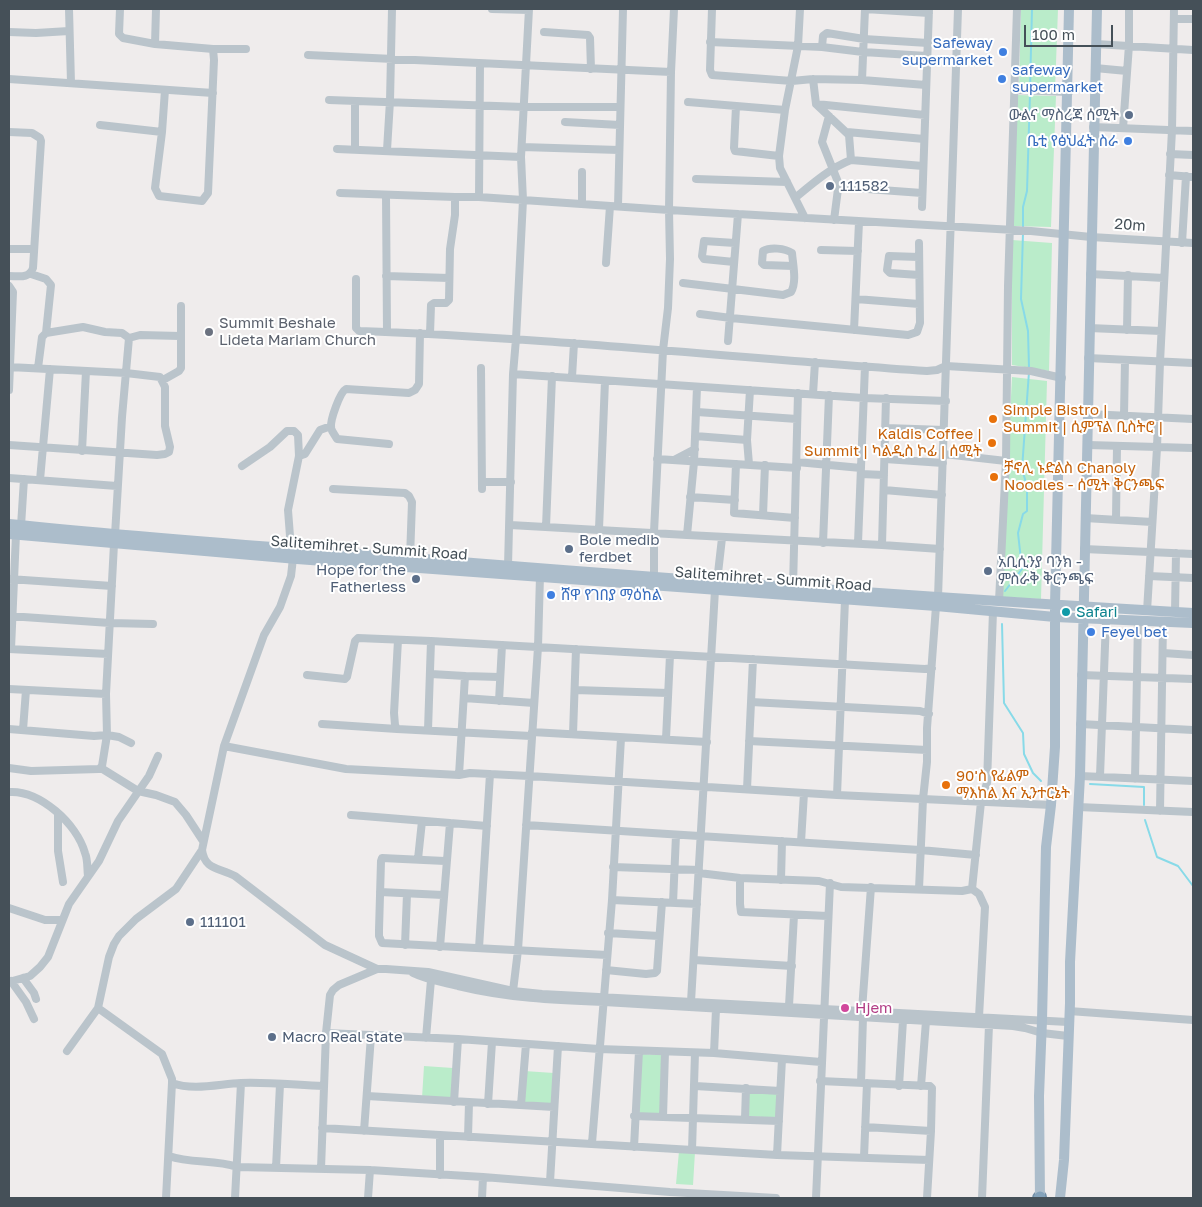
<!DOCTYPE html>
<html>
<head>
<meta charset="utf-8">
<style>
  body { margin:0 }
  #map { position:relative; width:1202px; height:1207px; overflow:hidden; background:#efecec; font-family:"Golos Text",sans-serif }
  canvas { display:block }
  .frame { position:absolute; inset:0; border:10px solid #455058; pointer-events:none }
  .scale { position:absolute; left:1024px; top:25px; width:89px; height:22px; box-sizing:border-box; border:2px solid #455058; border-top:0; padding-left:6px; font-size:15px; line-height:18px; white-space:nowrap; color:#455058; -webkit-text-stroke:4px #fff; paint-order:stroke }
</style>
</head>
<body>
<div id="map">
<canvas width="1202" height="1207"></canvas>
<div class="frame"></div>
<div class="scale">100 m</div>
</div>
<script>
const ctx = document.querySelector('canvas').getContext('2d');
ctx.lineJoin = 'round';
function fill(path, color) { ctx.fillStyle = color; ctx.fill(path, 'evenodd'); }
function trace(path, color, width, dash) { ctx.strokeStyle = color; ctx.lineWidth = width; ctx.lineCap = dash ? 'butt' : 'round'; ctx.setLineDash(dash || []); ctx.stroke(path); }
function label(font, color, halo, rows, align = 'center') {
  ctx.font = font + ' "Golos Text","Noto Sans Ethiopic",sans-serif'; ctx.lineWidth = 4; ctx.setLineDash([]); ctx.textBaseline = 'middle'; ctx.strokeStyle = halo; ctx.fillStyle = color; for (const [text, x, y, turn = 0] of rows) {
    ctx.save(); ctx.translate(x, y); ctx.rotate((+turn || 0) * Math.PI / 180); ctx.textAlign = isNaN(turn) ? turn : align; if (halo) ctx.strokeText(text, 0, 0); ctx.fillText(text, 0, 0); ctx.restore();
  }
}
fill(new Path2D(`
  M1021,9H1058L1055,90L1019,88Z
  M1017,95L1056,96L1051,227L1012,226Z
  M1012,240L1052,243L1049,371L1012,365Z
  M1012,377L1047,381L1041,599L1001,597Z
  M641,1054L664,1055L661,1114L636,1113Z
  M424,1066L453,1068L451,1100L422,1098Z
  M524,1071L554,1073L552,1106L522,1104Z
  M748,1089L779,1091L777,1118L747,1116Z
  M679,1151L695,1152L693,1185L676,1184Z`), '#baecca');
trace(new Path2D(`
  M1030,89L1032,9
  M1023,228V207L1027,191L1030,94
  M1023,233L1021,299L1028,331L1029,368
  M1005,591L1022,569L1018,533L1023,514L1027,511V486L1022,469L1029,372
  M1002,624L1004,703L1023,733L1024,754L1033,773L1041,781
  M1090,784L1144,787V805
  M1145,820L1157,857L1178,866L1193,886`), '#88dae8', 2);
const highway = new Path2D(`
  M1039,1198L1040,1197`);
trace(highway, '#708da6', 14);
trace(new Path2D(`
  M69,9L71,83
  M120,9L119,34L123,38L155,44L213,49L214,60L208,193L202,201L159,196L155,188L162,132L165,90
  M492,9L529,10
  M712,9L710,70L712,75L792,81L813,79L862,80L865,9L929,13
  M800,9L798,46L785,110L779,156L780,168L805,218
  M1174,19H1193
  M9,32L36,33L69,31
  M544,32L588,35L590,38L591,69
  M710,42L822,47L863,52L927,56
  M155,44L156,9
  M1096,44L1193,50
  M822,47L823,36L827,33L864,39L928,43
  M213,49H246
  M308,55L671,72
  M1095,68L1127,71
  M9,79L213,93
  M813,79L816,104L849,135L851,160
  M862,80L926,85
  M1015,90L1069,92
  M329,100L524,107H620
  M688,102L785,110
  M816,104L925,115
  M736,106L734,148L735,151L779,156
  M829,116L822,142L840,187
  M565,122L620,125
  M100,125L162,132
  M1093,127L1193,131
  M1123,128L1129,45V9
  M9,132L32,133L40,138L41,141L33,268C29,279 19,276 9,276
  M847,132L924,139
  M522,147L619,150
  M337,149L521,157
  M355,149V101
  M387,150L390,101L392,9
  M1170,154L1193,155
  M1169,175L1193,177
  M696,179L787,182
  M340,193L455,197H479L669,210L1031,231L1091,237L1193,243
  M386,195L387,332
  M479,197L480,64
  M795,198C812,184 830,168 851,160L923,166
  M582,203V172
  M618,206L623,9
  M922,207L929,9
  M834,220L838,189L840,187L922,193
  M1182,243L1186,176
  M9,249H34
  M821,250L858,251
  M919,257L889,256L887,270L890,273L919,275
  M734,262L704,259L702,256L704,241L735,243
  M606,263L610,206
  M31,274L46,279L51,285L46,333
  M1090,274L1164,278
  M386,276L449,278
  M356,279V328L359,331C549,338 738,358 927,371L937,370L946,366L1031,371L1062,378
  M683,283L783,295L791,292C797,282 793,265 792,253C785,248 770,247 763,251L762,263L764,265L793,266
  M9,286L13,292L9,390
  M856,299L919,304
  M700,314L731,318L908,335L917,332L920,323L919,243
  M1089,328L1161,331
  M854,330L859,222
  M1127,330L1128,275
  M430,334L431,305L434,303H446L449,300L450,249L455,215V197
  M129,338L140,335L180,336
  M728,341L738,214
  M1088,358L1193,363
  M9,367L126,373L160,377L165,387V426L170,447L169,452L165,454L157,455L9,445
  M38,368L42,337L46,333L83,327L105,332L122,333L129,338L122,417L115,535
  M481,368L482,489
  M513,374L864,398L946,401
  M572,377L574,343
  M163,380L179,371L181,368V306
  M697,387L694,462L687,535L882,545L886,398
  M813,394L815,362
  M697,412L797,419
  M1088,414L1193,419
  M1124,416L1125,360
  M886,428L944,430
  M695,436L747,440L749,464
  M747,440L750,390
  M389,444L337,439C335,435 332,432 331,428C330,420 340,392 346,389L409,393L415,390L419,384L420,333
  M1088,445L1193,448
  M82,451L86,371
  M944,454L1006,461
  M299,456L305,454L320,430L331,426
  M657,459L797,468
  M885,459L943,463
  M674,460L695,449
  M797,462L861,468
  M736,464L734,513L795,518
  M242,466L270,447L287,431H294L298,435L299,456L288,510L291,549
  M861,474L884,475
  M9,478L117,486
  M40,480L50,369
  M482,482H511
  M333,489L405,493L409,496L412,502L410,558
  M884,490L942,495
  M690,497L735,500
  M763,515L765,465
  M1085,518L1152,522
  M1116,519L1117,446
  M510,525L687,535
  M21,526L24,479
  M546,527L552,376
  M599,529L605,381
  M823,543L829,395
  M858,543L865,366
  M882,545L940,549
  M1084,549L1193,554
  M293,558L291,576L280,607L264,635L224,746L202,850C205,870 218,867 235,876L325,945L377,969
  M508,566L513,374L516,339L523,200L521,157L529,9
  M1149,576L1193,578
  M9,579L112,586
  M654,581V532L663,350L668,308L670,259L669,210L671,72L674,9
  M717,582L722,538
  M793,587L798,393
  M938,598L958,9
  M999,601L1006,461L1008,286L1017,9
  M1147,611L1157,448L1160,362L1172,130L1174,9
  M1175,612L1176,553
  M9,616L110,623L153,624
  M398,640L394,713L395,725L397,729L531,736
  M9,649L108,654
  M11,649L16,534
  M1163,653L1193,655
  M431,674L465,676L459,775L470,773L529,776L837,795L1051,805
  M307,675L345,679L347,677L355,641L358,638L431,641L925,669L932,668
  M1081,675L1193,679
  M465,676L499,677
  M9,689L106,694L114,544
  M575,690L668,693
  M464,698L534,703
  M499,701L502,645
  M751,702L920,711L929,714
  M322,724L397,729
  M1080,724L1193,730
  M9,729L94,736L107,735L106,694
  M23,730L26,690
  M428,730L431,641
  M532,732L707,742
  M573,734L576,649
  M666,739L670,655
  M749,741L927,750
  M224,746L346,769L459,775
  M9,768L31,771L99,769L102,766L107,735L119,737L131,743
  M101,768L138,791L156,795L175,802L186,815L203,841
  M1080,776L1193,781
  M1100,776L1106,620
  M1135,779L1138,621
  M747,789L753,659
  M9,792C40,790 77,824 85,853C88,860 87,869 88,876
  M837,795L845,600
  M1078,807L1193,812
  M1160,811L1163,622
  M58,814V851L63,882
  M351,815L487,826
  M526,825L920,850L976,855
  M801,842L804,793
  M418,859L422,821
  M445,861L382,858L381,861L379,930V936L382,943L607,955
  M613,867L699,870
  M699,873L740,878L819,881L841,887L962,891L972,889
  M740,878V904L741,912L828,916
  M781,880L782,841
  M919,889L923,799L927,762V728L936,606
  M972,889L981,802L987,783L993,611
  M972,889L979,894L985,907L979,1017
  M380,892L443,895
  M612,900L697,904
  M673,903L676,835
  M9,908L45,920H62
  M608,933L659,936
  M405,945L407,894
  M440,947L450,823
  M479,948L490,774
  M694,960L792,966
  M606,970L646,974L655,973L657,971L662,902
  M413,973C427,980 443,982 458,986C508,998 552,1000 604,1002L1013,1026L1025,1028L1042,1033L1068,1036
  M23,978L34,993L36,999
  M11,981L26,1002L34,1019
  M9,982L30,976L40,967L48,957L69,904L99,861L118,821L149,776L158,756
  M513,991L518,950L538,647L540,576
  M691,1002L715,590
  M789,1006L794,915
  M98,1008L162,1054L172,1079V1083C193,1091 219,1084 241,1083C268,1082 296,1085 323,1086
  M862,1010L871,887
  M1069,1011L1193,1020
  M326,1033L458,1039L599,1049L714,1053L821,1062
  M426,1038L431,980
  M67,1051L98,1008L109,957L114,944L119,936L136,919L176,889L202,850
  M714,1053L716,1009
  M820,1081L930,1086L932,1088L931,1131L927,1198
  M861,1083L863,1017
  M695,1086L780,1091
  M899,1086L903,1020
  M921,1086L926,1021
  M367,1096L554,1107
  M454,1102L458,1039
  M488,1104L492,1042
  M521,1105L526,1044
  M634,1116L779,1121
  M663,1117L665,1052
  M745,1119L746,1088
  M865,1127L931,1131
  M322,1128L777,1155L929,1160
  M364,1131L371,1036
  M468,1137L469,1103
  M592,1143L612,900L621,738
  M634,1147L639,1051
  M692,1150L695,1053
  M777,1155L782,1059
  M169,1156C191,1164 215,1159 237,1167L370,1170L483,1177L670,1192L776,1198
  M864,1157L867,1083
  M276,1168L280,1084
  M321,1169L326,1033L330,995L333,990L339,985L377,969H386L428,972L513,991L542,994L1068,1022
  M440,1175V1136
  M550,1182L558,1046
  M166,1198L172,1083
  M235,1198L241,1083
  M368,1198L370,1170
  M482,1198L483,1177
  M816,1198L830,883
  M982,1198L989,1025`), '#bac4cb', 8);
trace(new Path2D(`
  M9,524C163,540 318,550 473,563C713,582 953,599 1193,613
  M9,534L297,559L936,606L1055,617L1193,623
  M1040,1198L1039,1096L1042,1020L1046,847L1051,805L1055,747V605L1069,9
  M1060,1198L1064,1160L1070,1003V962L1080,776L1097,9`), '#acbdcb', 10);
trace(highway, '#84a2ba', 11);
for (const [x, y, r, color] of [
  [1003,52,5,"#3f7fe0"],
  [1002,79,5,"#3f7fe0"],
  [1129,115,5,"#5c6f8a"],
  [1128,141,5,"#3f7fe0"],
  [830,186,5,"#5c6f8a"],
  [209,332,5,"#6b7280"],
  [993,419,5,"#e8710a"],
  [992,443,5,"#e8710a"],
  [994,477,5,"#e8710a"],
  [569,549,5,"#5c6f8a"],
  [988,571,5,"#5c6f8a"],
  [416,579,5,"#5c6f8a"],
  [551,595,5,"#3f7fe0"],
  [1066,612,5,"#0f9aa8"],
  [1091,632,5,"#3f7fe0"],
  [946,785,5,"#e8710a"],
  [190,922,5,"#5c6f8a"],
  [845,1008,5,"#d1479c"],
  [272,1037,5,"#5c6f8a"]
]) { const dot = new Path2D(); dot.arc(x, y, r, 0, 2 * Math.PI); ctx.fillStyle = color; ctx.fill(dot); trace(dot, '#fff', 2); }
label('15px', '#366cbe', '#fff', [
  ["Safeway",993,43,"right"],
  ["supermarket",993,60,"right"],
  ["safeway",1012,70],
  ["supermarket",1012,87],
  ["ቤቲ የፅህፈት ስራ",1118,141,"right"],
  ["ሸዋ የገበያ ማዕከል",561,595],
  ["Feyel bet",1101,632]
], 'left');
label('15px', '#4e5e75', '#fff', [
  ["ውልና ማስረጃ ሰሚት",1119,115,"right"],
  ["111582",840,186],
  ["Bole medib",579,540],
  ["ferdbet",579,557],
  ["አቢሲንያ ባንክ -",998,562],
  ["ምስራቅ ቅርንጫፍ",998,579],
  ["Hope for the",406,570,"right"],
  ["Fatherless",406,587,"right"],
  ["111101",200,922],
  ["Macro Real state",282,1037]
], 'left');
label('15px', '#455058', '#fff', [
  ["20m",1130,225,4],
  ["Salitemihret - Summit Road",369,548,4],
  ["Salitemihret - Summit Road",773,579,4]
]);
label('15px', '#5b616d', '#fff', [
  ["Summit Beshale",219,323],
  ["Lideta Mariam Church",219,340]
], 'left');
label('15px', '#c56008', '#fff', [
  ["Simple Bistro |",1003,410],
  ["Summit | ሲምፕል ቢስትሮ |",1003,427],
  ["Kaldis Coffee |",982,434,"right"],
  ["Summit | ካልዲስ ኮፊ | ሰሚት",982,451,"right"],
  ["ቻኖሊ ኑድልስ Chanoly",1004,468],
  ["Noodles - ሰሚት ቅርንጫፍ",1004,485],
  ["90'ስ የፊልም",956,776],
  ["ማእከል እና ኢንተርኔት",956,793]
], 'left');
label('15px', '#0d838f', '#fff', [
  ["Safari",1076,612]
], 'left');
label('15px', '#b23c85', '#fff', [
  ["Hjem",855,1008]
], 'left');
</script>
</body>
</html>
